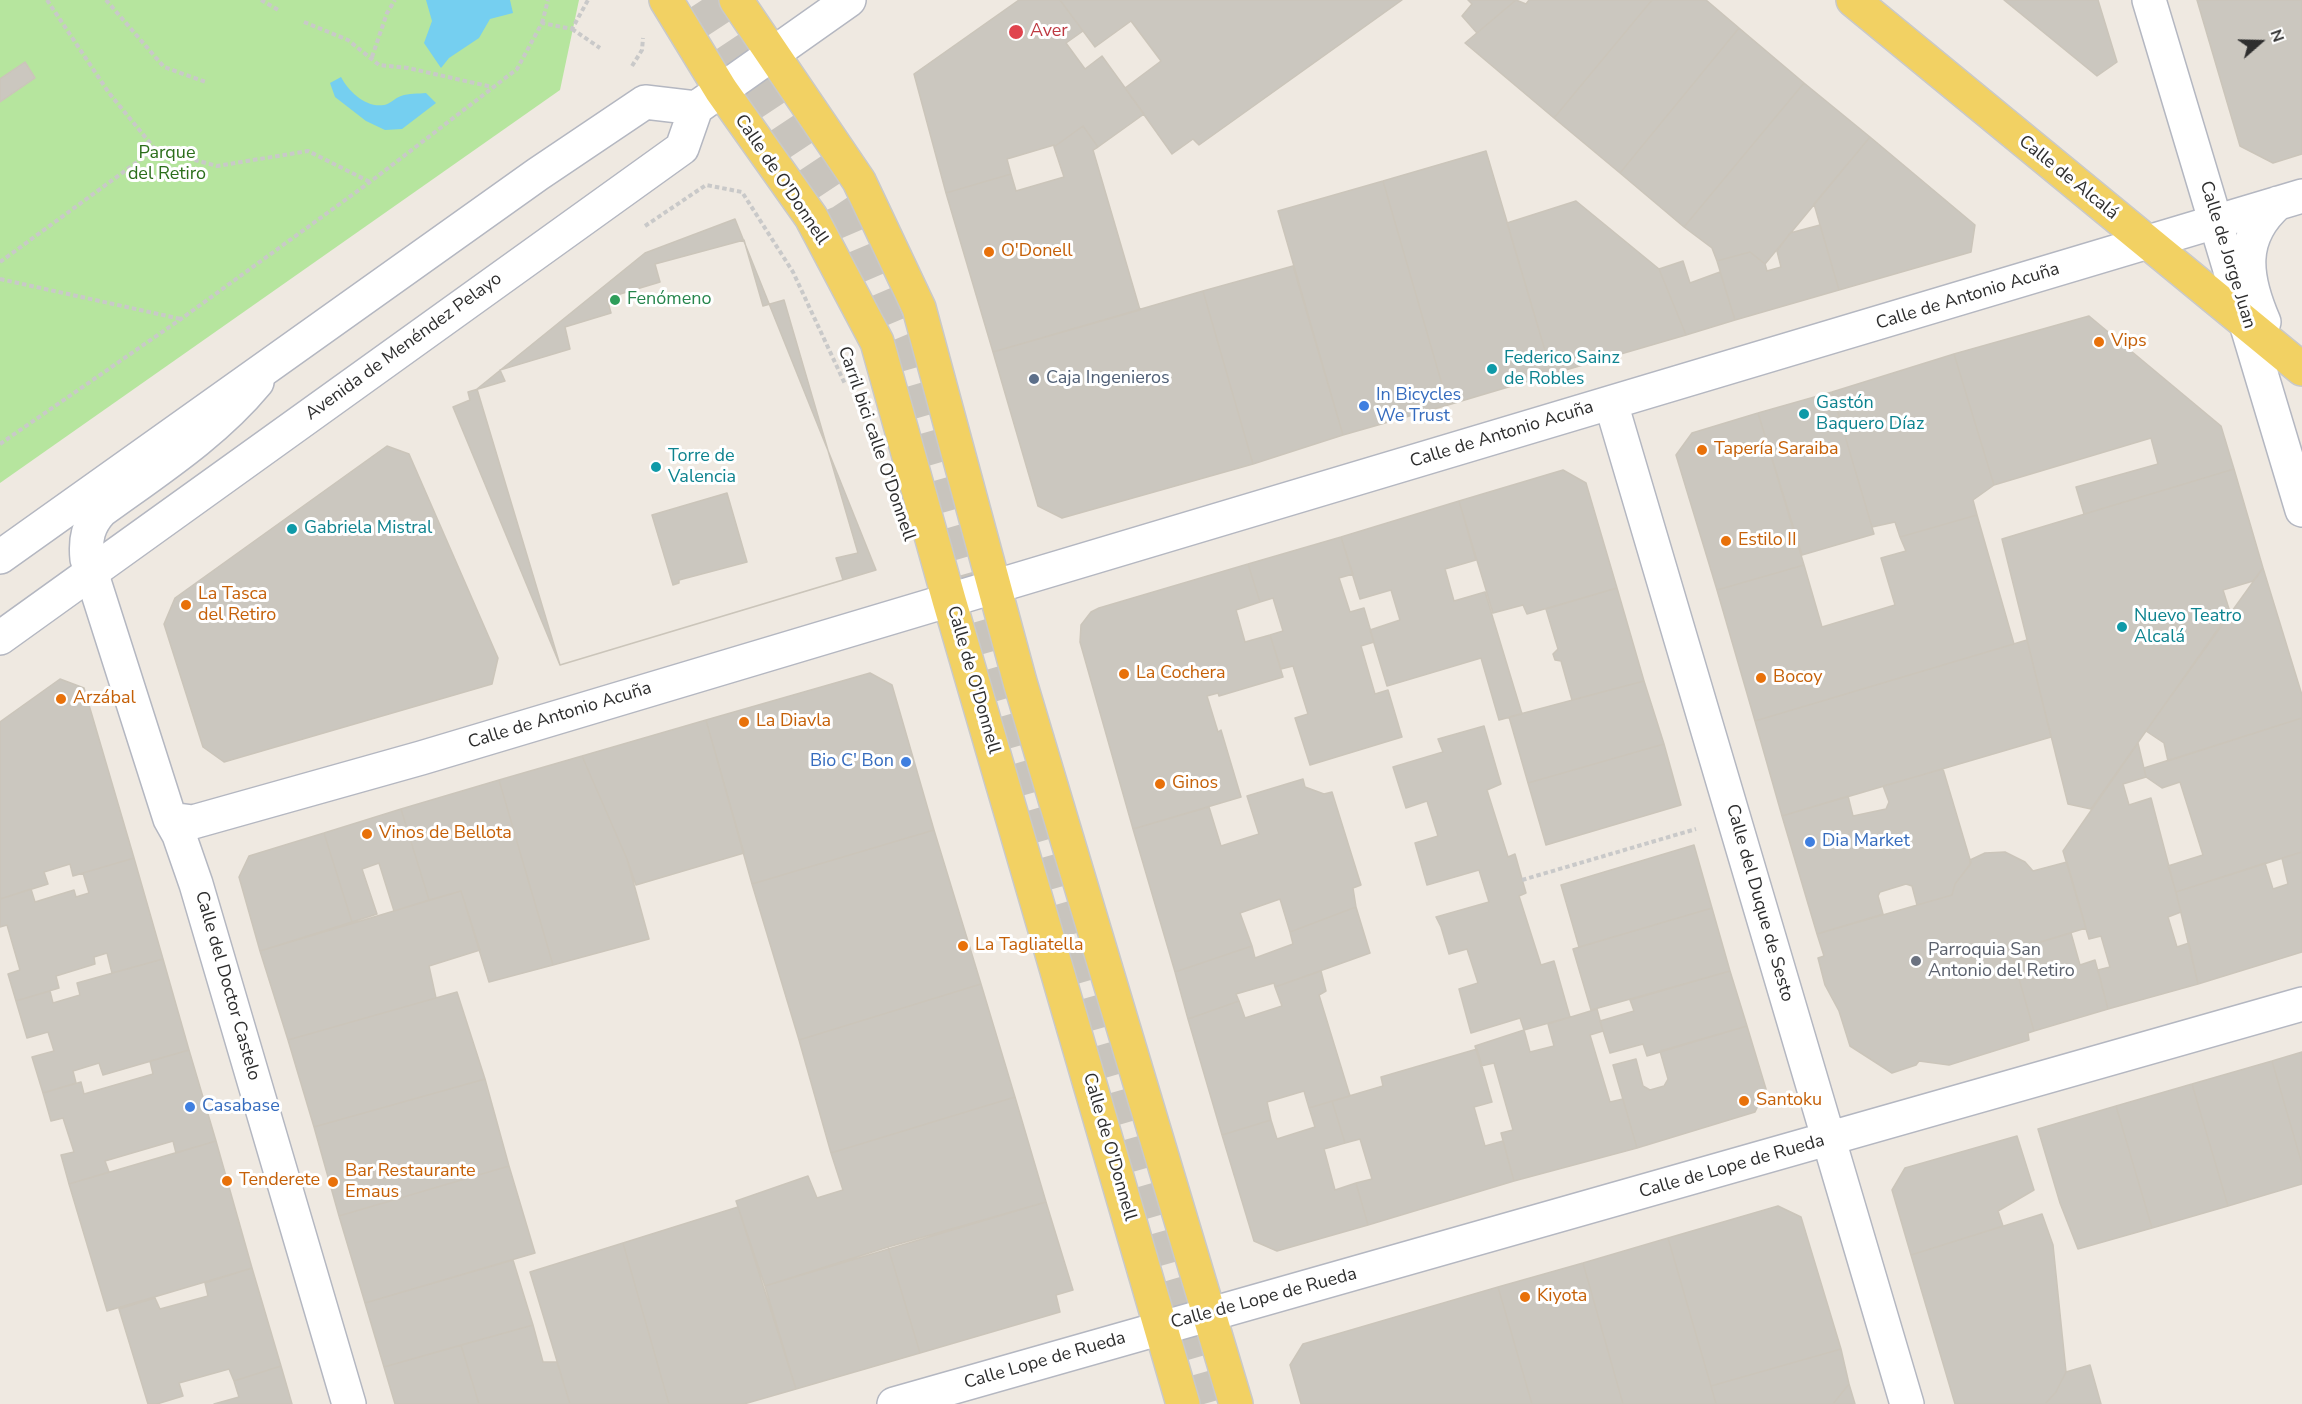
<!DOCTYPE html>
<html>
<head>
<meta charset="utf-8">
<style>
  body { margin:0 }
  #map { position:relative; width:2302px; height:1404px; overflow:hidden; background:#efe9e1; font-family:"Nunito Sans",sans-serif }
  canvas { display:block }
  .north { position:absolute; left:2230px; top:12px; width:60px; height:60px; -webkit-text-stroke:4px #fff; paint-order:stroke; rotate:70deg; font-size:16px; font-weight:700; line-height:24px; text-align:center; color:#2e2e2e }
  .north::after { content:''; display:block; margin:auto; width:21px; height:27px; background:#2e2e2e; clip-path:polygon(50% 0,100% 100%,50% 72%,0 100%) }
</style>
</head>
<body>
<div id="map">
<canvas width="2302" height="1404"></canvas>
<div class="north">N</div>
</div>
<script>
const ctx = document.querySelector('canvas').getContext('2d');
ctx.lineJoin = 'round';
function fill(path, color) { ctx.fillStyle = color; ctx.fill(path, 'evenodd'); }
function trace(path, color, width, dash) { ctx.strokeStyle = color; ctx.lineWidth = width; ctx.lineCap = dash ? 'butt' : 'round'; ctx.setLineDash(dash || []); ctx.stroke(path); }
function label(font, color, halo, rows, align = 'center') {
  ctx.font = font + ' "Nunito Sans",sans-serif'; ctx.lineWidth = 6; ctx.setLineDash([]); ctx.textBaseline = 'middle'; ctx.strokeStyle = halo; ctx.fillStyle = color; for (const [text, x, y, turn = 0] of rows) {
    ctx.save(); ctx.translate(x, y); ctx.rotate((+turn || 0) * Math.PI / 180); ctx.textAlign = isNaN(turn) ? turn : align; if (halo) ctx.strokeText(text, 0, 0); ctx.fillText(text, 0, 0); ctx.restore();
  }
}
fill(new Path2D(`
  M0,0H579L560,90L0,483Z`), '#b6e59e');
fill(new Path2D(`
  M426,0H510L513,13L490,19L479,38L449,58L441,68L424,43L432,21Z
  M341,77C349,92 366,108 384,105C390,104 395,98 401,96C409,93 418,94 426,93L436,103L402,129L385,130L366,121L335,97L330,83Z`), '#75cff0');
const building = new Path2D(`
  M1019,0H1060L1083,31L1066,43L1085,69L1102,56L1144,114L1098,147L1083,126L1054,147V145L1007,159L1011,174L946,193L914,74Z
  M1060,0H1402L1199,145L1193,139L1172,154L1125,88L1161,61L1131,21L1095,47Z
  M1468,0H1516L1477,33L1462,16L1472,4Z
  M1516,0L1526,4L1529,0H1652L1554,118L1465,43Z
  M1652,0H1706L1739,28L1620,173L1554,118Z
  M2004,0H2098L2117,62L2097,76Z
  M2197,0H2302V154L2273,163L2240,146Z
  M1739,28L1804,83L1684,227L1620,173Z
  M25,62L35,78L0,102V79Z
  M1804,83L1870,137L1765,264L1750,252L1717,261L1712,248L1684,227Z
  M1083,126L1098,147L1093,150L1140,310L993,352L946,193L1011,174L1016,191L1064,177L1054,147Z
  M1870,137L1975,225L1971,252L1839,290L1814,204Z
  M1486,151L1552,374L1448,405L1383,181Z
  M1383,181L1448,405L1343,435L1278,211Z
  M1576,201L1659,269L1686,335L1552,374L1507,223Z
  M735,219L876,570L560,665L477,389L645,253Z
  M1820,225L1839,290L1735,320L1717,261L1750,252L1765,264L1767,271L1781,267L1777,251L1790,233Z
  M744,240L763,306L784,300L858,553L836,558L843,580L560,665L453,407L470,400L468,392L505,381L500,370L570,349L565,327L611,313L607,298L660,282L655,264ZM727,493L747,562L679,580V583L673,585L652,515Z
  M1683,261L1690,283L1720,272L1735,320L1686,335L1659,269Z
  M1293,266L1343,435L1253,464L1203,291Z
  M1203,291L1253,464L1062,518L1038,506L993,352Z
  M2089,316L2221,426L2234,469L2084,514L2076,487L2158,464L2151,438L1994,485L1954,354Z
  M1954,354L1994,485L1973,500L1977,515L1900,537L1895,522L1872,527L1832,392Z
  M1832,392L1874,534L1802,555L1758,413Z
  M1758,413L1804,565L1717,590L1676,455L1692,433Z
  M387,446L409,454L498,658L492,684L224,762L203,747L164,624L175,598Z
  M2234,469L2263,568L2253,581L2223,590L2230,612L2091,809L2068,804L2002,539Z
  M1563,470L1586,483L1617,588L1527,614L1523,605L1493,613L1459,501Z
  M1459,501L1476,560L1445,569L1454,601L1485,592L1522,714L1499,720L1481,658L1387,686L1370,630L1400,620L1391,590L1360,599L1341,537Z
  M1977,515L2014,644L1755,721L1717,590L1804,565L1822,627L1895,605L1881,558L1906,551L1900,537Z
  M1341,537L1353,574L1339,578L1350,612L1364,608L1374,642L1361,646L1375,694L1388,690L1402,737L1310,765L1295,718L1308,714L1293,666L1281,669L1270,635L1283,631L1273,598L1260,602L1248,564Z
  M1248,564L1260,602L1236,610L1245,642L1270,635L1283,677L1219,696L1218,693L1207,696L1218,732L1221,730L1241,797L1133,829L1080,642L1081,625L1091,612L1099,608Z
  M2263,568L2302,695V718L2168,761L2164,743L2146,731Z
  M1617,588L1644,681L1572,700L1561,661L1555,660L1553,654L1558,649L1546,609Z
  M2027,640L2051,737L1782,816L1755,721Z
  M870,673L892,685L934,830L752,884L706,720Z
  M60,679L84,688L134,858L73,876L70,864L44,872L48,884L0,899V722Z
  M1644,681L1664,744L1528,783L1509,717Z
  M2302,718V852L2176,892L2168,866L2203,855L2180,782L2162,788L2146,777L2144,768Z
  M706,720L744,853L636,885L627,859L582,756Z
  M1484,726L1501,784L1487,790L1508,857L1515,854L1526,893L1519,896L1541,965L1554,961L1570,1017L1524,1030L1520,1018L1471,1033L1459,989L1478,983L1467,949L1449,954L1441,927L1436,917L1489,902L1479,870L1427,885L1415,843L1438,836L1427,801L1406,808L1393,767L1443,752L1438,739Z
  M2138,743L2146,777L2123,784L2129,805L2151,798L2181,912L2168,917L2177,947L2189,943L2198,984L2108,1009L2098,970L2110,967L2101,936L2089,939L2063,851Z
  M1664,744L1681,805L1546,845L1528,783Z
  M582,756L627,859L649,939L553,965L499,780Z
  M1943,769L1971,863L1955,884L1952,895L1917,905L1912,886L1906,884L1880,892L1878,896L1883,914L1817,934L1782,816L1848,796L1853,816L1886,809L1889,802L1883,786Z
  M1303,779L1305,787L1324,794L1332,792L1361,885L1353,888L1356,907L1290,932L1280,899L1240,913L1252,946L1175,972L1133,829L1209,807L1221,846L1259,834L1247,796Z
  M499,780L553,965L489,982L461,891L429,900L401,809Z
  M401,809L429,900L394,911L379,863L362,869L377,914L352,922L324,833Z
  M934,830L981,984L799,1040L752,884Z
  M324,833L352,922L260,951L239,877L249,856Z
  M1694,845L1712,908L1579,947L1561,885Z
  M2005,852L2025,862L2033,871L2067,862L2086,928L2011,951L2034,1031L2028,1033L2029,1040L1949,1065L1919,1061L1916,1065L1892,1073L1850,1046L1839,1011L1825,985L1818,958L1824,956L1817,934L1952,895L1955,884L1970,865V860L1985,853Z
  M2302,852V952L2198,984L2176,892L2265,863L2273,889L2288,884L2282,858Z
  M134,858L163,959L112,973L107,953L94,957L95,964L56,976L59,988L16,1001L8,974L20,970L7,925L0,927V899L31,889L35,902L74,890L76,897L89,893L83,873Z
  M461,891L480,950L429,966L436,998L288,1040L260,951Z
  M1356,907L1370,953L1275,987L1274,983L1236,994L1239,1001L1188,1019L1175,972L1252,946L1255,958L1293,944L1290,932Z
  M1712,908L1730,971L1591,1010L1573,949Z
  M2071,933L2080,965L2095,960L2108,1009L2034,1031L2011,951Z
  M163,959L189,1050L103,1075L99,1063L73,1071L76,1083L43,1093L32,1057L54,1051L48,1032L27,1038L16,1001L50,991L53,1003L80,995L77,983Z
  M1321,971L1326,991L1319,995L1350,1096L1309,1108L1304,1091L1267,1102L1271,1120L1222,1135L1188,1019L1239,1001L1245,1018L1282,1006L1275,987Z
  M1730,971L1747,1026L1647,1056L1643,1044L1610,1053L1600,1021L1634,1011L1630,1000Z
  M981,984L1015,1097L831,1153L799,1040Z
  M457,992L485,1079L314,1127L288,1040Z
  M1597,1009L1603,1031L1590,1035L1610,1102L1623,1099L1637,1148L1514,1181L1501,1133L1513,1130L1494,1063L1481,1066L1475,1046L1524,1030L1530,1052L1554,1046L1548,1024Z
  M1747,1026L1766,1089L1755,1112L1637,1148L1613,1065L1636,1059L1643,1086L1650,1090L1664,1086L1668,1079L1660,1051Z
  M1477,1049L1492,1102L1474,1107L1485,1146L1503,1141L1514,1181L1368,1225L1356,1183L1372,1179L1360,1139L1345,1143L1332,1101L1383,1086L1381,1077Z
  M189,1050L216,1141L176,1153L173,1141L105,1161L109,1172L69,1184L61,1155L74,1152L63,1118L51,1121L43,1093L81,1082L84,1094L153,1074L150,1061Z
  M2302,1052V1164L2272,1061Z
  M2272,1061L2302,1164V1184L2228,1206L2192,1084Z
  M485,1079L509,1166L339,1216L314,1127Z
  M2192,1084L2228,1206L2152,1228L2116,1106Z
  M1015,1097L1046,1202L765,1286L736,1201L808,1176L817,1198L843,1190L831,1153Z
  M1332,1101L1345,1143L1324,1149L1335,1190L1356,1183L1368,1225L1277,1251L1254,1241L1222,1135L1271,1120L1277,1139L1315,1127L1309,1108Z
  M2116,1106L2152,1228L2078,1249L2060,1203L2038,1129Z
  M2017,1136L2034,1190L1998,1211L2003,1226L1911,1255L1892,1190L1905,1168Z
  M216,1141L252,1268L107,1311L69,1184Z
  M509,1166L535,1253L365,1303L339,1216Z
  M1046,1202L1073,1290L1056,1295L1060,1312L920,1353L888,1247Z
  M1778,1206L1801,1217L1841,1349L1711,1386L1668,1238Z
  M738,1207L796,1389L744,1404H669L623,1243Z
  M2042,1214L2053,1245L2066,1372L2056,1392L2045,1404H1955L1911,1255Z
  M1668,1238L1711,1386L1716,1404H1623L1583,1263Z
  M623,1243L669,1404H570L530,1272Z
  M888,1247L920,1353L796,1389L765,1286Z
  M513,1260L533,1325L384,1367L365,1303Z
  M1583,1263L1623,1404H1532L1498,1287Z
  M252,1268L281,1366L234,1381L229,1369L179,1383L183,1396L157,1404H148L119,1309L155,1298L160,1309L208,1296L205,1283Z
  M1498,1287L1532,1404H1301L1290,1365L1303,1344Z
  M533,1325L543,1362H557L570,1404H479L461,1345Z
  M461,1345L479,1404H395L384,1367Z
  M1841,1349L1849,1384L1833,1404H1716L1711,1386Z
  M2090,1365L2101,1404H2045L2056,1392L2066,1372Z
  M281,1366L292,1404H214L239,1397L234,1381Z
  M1849,1384L1855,1404H1833Z`);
fill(building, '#cbc7bf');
trace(building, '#cbc5ba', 1.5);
trace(new Path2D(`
  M702,0L838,205L903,358L1204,1404`), '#c8c4bd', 33, [33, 16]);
const street = new Path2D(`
  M2264,322C2245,278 2238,238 2278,203
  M257,382C214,434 156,471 101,511C88,525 85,539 87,559L170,819L179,835L196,884L349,1404
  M1611,403L1907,1404
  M170,819L193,822L421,758L2302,196
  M894,1404L2302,1004`);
const secondary = new Path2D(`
  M2149,0L2302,510
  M0,557L538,174L645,102L696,108
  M0,638L682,148L696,108L849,0`);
const primary = new Path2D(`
  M666,0L721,90L811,217L877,342L949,600L1183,1404
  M736,0L859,181L919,308L1020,682L1236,1404
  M1853,0L2302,369`);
trace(street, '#b4b7c1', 36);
trace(secondary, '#b4b7c1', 36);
trace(primary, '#c9c9c9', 36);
trace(new Path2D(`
  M47,0L109,93L155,149L217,166L308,151L370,182
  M106,0L164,67L206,82
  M261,0L280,11
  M304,22L348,40L379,65L408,68L492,87
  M542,23L548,0
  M572,29L600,48
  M372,57L387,13L395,0
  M632,66L642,50L643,38
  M645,226L706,185L742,192L793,272L845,384
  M0,262L155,149
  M0,279L181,319
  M0,444L181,319L370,182L517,69L542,23L572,29L588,0
  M1522,880L1696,829`), '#c9c9c9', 4, [4.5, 3]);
trace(street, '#fff', 33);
trace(secondary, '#fff', 33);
trace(primary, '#f2d163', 33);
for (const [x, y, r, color] of [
  [1016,32,8,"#e0444e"],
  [989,252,6,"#e8710a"],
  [615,300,6,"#2e9e5b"],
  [2099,342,6,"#e8710a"],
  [1492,369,6,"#0f9aa8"],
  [1034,379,6,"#5c6f8a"],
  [1364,406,6,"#3f7fe0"],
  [1804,414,6,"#0f9aa8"],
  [1702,450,6,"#e8710a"],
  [656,467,6,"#0f9aa8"],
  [292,529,6,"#0f9aa8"],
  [1726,541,6,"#e8710a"],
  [186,605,6,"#e8710a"],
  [2122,627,6,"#0f9aa8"],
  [1124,674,6,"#e8710a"],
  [1761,678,6,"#e8710a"],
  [61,699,6,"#e8710a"],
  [744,722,6,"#e8710a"],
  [906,762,6,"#3f7fe0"],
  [1160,784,6,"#e8710a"],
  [367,834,6,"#e8710a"],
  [1810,842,6,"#3f7fe0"],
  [963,946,6,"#e8710a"],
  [1916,961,6,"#6b7280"],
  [1744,1101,6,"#e8710a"],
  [190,1107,6,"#3f7fe0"],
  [227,1181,6,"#e8710a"],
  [333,1182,6,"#e8710a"],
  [1525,1297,6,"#e8710a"]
]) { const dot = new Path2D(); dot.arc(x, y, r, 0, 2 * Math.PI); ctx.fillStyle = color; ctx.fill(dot); trace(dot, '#fff', 2); }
label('18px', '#be3a42', '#fff', [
  ["Aver",1030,32]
], 'left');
label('18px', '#2c6e1b', '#fff', [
  ["Parque",167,154],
  ["del Retiro",167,175]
]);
label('18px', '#2e2e2e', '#fff', [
  ["Calle de Alcalá",2068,178,39],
  ["Calle de O'Donnell",781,180,56],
  ["Calle de Jorge Juan",2227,255,73],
  ["Calle de Antonio Acuña",1968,297,-17],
  ["Avenida de Menéndez Pelayo",404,347,-36],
  ["Calle de Antonio Acuña",1502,435,-17],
  ["Carril bici calle O'Donnell",876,444,71],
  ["Calle de O'Donnell",973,680,74],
  ["Calle de Antonio Acuña",560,716,-17],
  ["Calle del Duque de Sesto",1759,903,74],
  ["Calle del Doctor Castelo",227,986,74],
  ["Calle de O'Donnell",1109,1147,74],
  ["Calle de Lope de Rueda",1732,1167,-16],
  ["Calle de Lope de Rueda",1264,1299,-15],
  ["Calle Lope de Rueda",1045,1361,-16]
]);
label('18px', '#c56008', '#fff', [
  ["O'Donell",1001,252],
  ["Vips",2111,342],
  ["Tapería Saraiba",1714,450],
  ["Estilo II",1738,541],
  ["La Tasca",198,595],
  ["del Retiro",198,616],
  ["La Cochera",1136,674],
  ["Bocoy",1773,678],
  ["Arzábal",73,699],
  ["La Diavla",756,722],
  ["Ginos",1172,784],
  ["Vinos de Bellota",379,834],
  ["La Tagliatella",975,946],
  ["Santoku",1756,1101],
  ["Bar Restaurante",345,1172],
  ["Emaus",345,1193],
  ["Tenderete",239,1181],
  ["Kiyota",1537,1297]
], 'left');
label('18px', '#27864d', '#fff', [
  ["Fenómeno",627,300]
], 'left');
label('18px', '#0d838f', '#fff', [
  ["Federico Sainz",1504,359],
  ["de Robles",1504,380],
  ["Gastón",1816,404],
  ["Baquero Díaz",1816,425],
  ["Torre de",668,457],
  ["Valencia",668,478],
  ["Gabriela Mistral",304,529],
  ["Nuevo Teatro",2134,617],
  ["Alcalá",2134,638]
], 'left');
label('18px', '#4e5e75', '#fff', [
  ["Caja Ingenieros",1046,379]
], 'left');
label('18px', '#366cbe', '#fff', [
  ["In Bicycles",1376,396],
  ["We Trust",1376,417],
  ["Bio C' Bon",894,762,"right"],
  ["Dia Market",1822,842],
  ["Casabase",202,1107]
], 'left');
label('18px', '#5b616d', '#fff', [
  ["Parroquia San",1928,951],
  ["Antonio del Retiro",1928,972]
], 'left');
</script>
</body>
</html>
